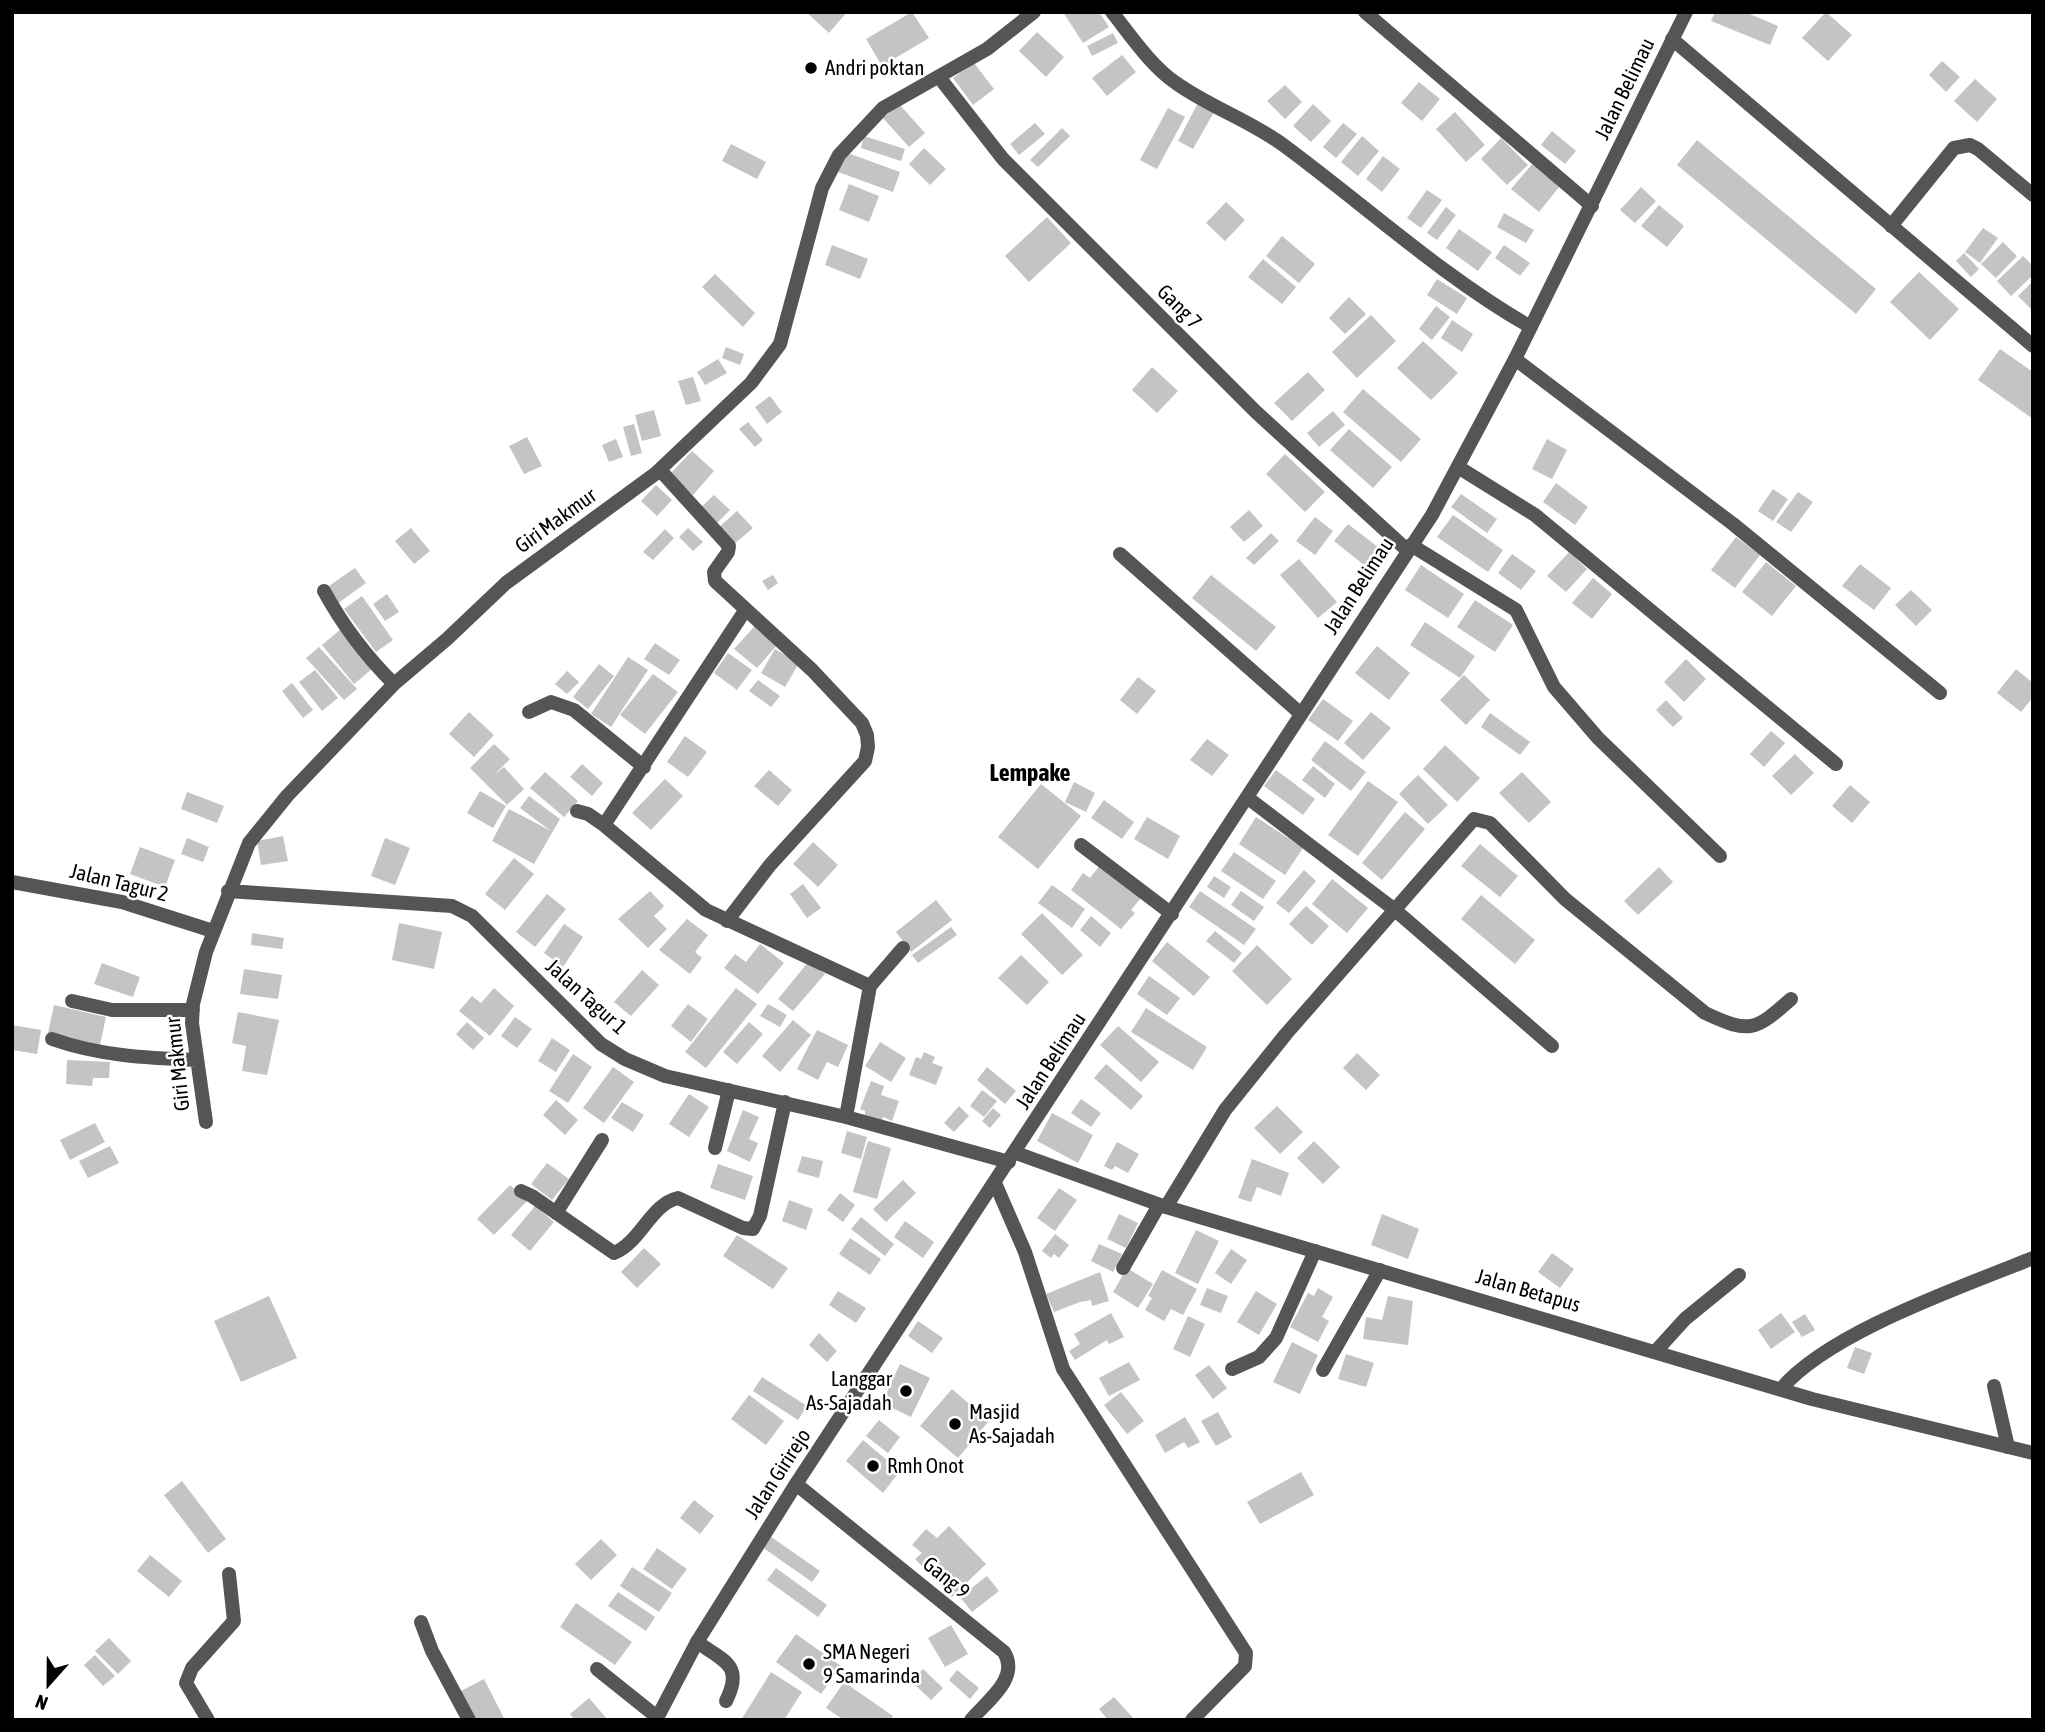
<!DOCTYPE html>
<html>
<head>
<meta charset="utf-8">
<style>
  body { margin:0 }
  #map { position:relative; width:2045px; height:1732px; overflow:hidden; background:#fff; font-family:"Asap Condensed",sans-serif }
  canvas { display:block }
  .frame { position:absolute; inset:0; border:14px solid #000; pointer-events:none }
  .north { position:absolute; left:14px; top:1648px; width:70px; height:70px; -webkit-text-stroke:5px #fff; paint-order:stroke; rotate:201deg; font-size:19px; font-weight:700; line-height:28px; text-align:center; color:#000 }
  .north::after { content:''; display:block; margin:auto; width:24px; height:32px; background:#000; clip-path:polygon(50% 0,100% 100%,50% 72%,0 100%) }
</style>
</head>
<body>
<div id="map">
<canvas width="2045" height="1732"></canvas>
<div class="frame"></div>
<div class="north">N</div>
</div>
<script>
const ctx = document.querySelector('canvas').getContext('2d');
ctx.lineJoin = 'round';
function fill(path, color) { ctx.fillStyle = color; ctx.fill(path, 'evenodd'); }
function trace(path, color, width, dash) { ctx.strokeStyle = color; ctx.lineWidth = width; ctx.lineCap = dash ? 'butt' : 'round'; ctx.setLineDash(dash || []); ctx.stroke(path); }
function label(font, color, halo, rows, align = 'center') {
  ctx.font = font + ' "Asap Condensed",sans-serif'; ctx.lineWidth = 5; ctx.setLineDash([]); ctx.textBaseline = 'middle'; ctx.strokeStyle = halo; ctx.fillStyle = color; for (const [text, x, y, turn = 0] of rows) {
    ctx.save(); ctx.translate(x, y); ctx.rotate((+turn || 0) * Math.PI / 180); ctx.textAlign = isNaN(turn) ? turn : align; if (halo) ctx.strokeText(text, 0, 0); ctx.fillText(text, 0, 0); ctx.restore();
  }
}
fill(new Path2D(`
  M806,12H847L829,33Z
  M912,12L929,38L882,66L866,39Z
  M1063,12H1099L1109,27L1083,43Z
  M1715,12H1745L1778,26L1770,45L1711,21Z
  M1826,12L1852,35L1828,61L1802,38Z
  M1037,32L1064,57L1046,77L1019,51Z
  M1113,33L1118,43L1092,56L1087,46Z
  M1122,55L1136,72L1107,96L1092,78Z
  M1942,61L1960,77L1946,92L1929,75Z
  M974,63L994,89L973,105L953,78Z
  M1975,79L1997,99L1977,122L1954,101Z
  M1419,82L1440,99L1422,121L1401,103Z
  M1285,85L1302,102L1285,119L1267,101Z
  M1198,103L1214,112L1193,149L1178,141Z
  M899,104L925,133L909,147L883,118Z
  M1313,104L1331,121L1311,142L1293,126Z
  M1168,108L1185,117L1157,169L1140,160Z
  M1455,112L1485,145L1466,162L1436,129Z
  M1035,123L1045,134L1019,155L1010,144Z
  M1343,123L1357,134L1336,158L1323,147Z
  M1062,128L1070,136L1038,167L1030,160Z
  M1552,131L1576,151L1565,164L1541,145Z
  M864,136L905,149L901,161L861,148Z
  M1362,136L1379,151L1358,176L1341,162Z
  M1501,138L1528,165L1507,185L1481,159Z
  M1697,140L1876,289L1856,314L1677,165Z
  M731,144L766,162L757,179L722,161Z
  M924,148L946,169L930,185L909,164Z
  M845,152L900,172L893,192L838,172Z
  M1383,156L1400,169L1382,192L1366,179Z
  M1533,163L1560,186L1539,212L1511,189Z
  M849,184L879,196L869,222L839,210Z
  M1641,187L1656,201L1635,223L1620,210Z
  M1427,190L1442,200L1421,228L1407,218Z
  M1226,202L1245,220L1225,241L1206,223Z
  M1659,205L1684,226L1667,247L1641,226Z
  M1446,207L1456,215L1437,240L1427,233Z
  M1504,213L1534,230L1526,243L1497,227Z
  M1047,217L1071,243L1029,282L1005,256Z
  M1983,228L1998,238L1980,263L1965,252Z
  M1459,229L1492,252L1478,271L1446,248Z
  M1282,236L1315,264L1299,283L1266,256Z
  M2003,242L2017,256L1996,278L1981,264Z
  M832,245L868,259L860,279L825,265Z
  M1504,245L1530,263L1520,276L1495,258Z
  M1964,253L1979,269L1971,277L1956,261Z
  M2023,256L2033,266V275L2011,296L1997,281Z
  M1263,259L1296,287L1282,304L1248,277Z
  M1919,272L1959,309L1930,340L1890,302Z
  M715,274L755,313L743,327L702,287Z
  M1437,279L1467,298L1457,314L1427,295Z
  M2033,281V308L2031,309L2018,296Z
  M1349,297L1366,314L1345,334L1329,318Z
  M1436,306L1450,317L1432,340L1419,329Z
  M1371,315L1396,341L1357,378L1332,352Z
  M1452,320L1473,334L1462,352L1441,338Z
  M1423,341L1458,373L1431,400L1397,368Z
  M726,347L744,354L740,365L722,358Z
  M2000,349L2033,372V419L1978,380Z
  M718,359L727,373L705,385L697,372Z
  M1152,367L1178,391L1157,413L1132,390Z
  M1308,372L1325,390L1292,421L1274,403Z
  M693,377L701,401L686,405L678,381Z
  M1363,389L1421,439L1401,462L1343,412Z
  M770,396L782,412L767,424L755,407Z
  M654,410L661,436L642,441L635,415Z
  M1333,411L1345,425L1319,447L1307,433Z
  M748,422L763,440L755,447L739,429Z
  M634,424L642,453L631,456L623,427Z
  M1349,429L1392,467L1373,488L1330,450Z
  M527,437L542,466L524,474L509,446Z
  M616,439L623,457L609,462L602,445Z
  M1547,439L1567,450L1552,479L1532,469Z
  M692,451L714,471L693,495L670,474Z
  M1285,454L1325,492L1305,512L1266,474Z
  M1556,483L1588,507L1575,525L1543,502Z
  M656,485L672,500L657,516L641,501Z
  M1773,489L1788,499L1773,521L1758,511Z
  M1798,492L1813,502L1791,532L1776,522Z
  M1461,494L1497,519L1487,533L1451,507Z
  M714,495L730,510L715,525L699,509Z
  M1249,510L1263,526L1244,542L1230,527Z
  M737,511L753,528L733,545L718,528Z
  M1453,515L1503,550L1488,572L1437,537Z
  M1315,517L1333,531L1315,555L1296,541Z
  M1348,524L1378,547L1364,565L1334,541Z
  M411,528L430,551L414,564L395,541Z
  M688,528L703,542L693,551L679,537Z
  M665,529L674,538L653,560L643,552Z
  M1271,533L1279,541L1254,565L1246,558Z
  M1736,537L1760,555L1735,588L1711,570Z
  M1569,552L1587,569L1566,592L1547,576Z
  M1512,554L1536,571L1521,590L1498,573Z
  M1299,559L1337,602L1318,618L1280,575Z
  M1766,562L1796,586L1772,616L1742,592Z
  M1860,564L1891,588L1874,610L1842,586Z
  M1421,565L1464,594L1448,618L1405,590Z
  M355,568L366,583L337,604L326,588Z
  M773,575L778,583L768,590L762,581Z
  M1211,575L1276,627L1256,651L1192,598Z
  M1593,578L1612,594L1592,619L1572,603Z
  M1911,590L1932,610L1916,626L1895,605Z
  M387,594L399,612L385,621L373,604Z
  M362,596L393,640L376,652L344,609Z
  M1475,600L1513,625L1495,652L1457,627Z
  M1425,622L1475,656L1460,678L1410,645Z
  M755,626L777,645L757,668L734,649Z
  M341,629L373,668L354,684L322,645Z
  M655,643L680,660L669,675L644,659Z
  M1377,646L1410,673L1389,700L1355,673Z
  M319,647L357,689L344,700L306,658Z
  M775,649L799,663L785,687L761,673Z
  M728,653L752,670L737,690L714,673Z
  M628,657L648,670L611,727L591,714Z
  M1686,659L1706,679L1684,702L1664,682Z
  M599,664L614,676L588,709L573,697Z
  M2016,669L2033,683V697L2021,712L1997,693Z
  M315,670L338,698L322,711L299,682Z
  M567,671L579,682L567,694L555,684Z
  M653,674L678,692L645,734L620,715Z
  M1464,675L1490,700L1466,725L1440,700Z
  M1138,677L1156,691L1137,714L1120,700Z
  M758,680L780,696L771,707L749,691Z
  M292,683L313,710L303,718L282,691Z
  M1323,699L1353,721L1338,741L1308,720Z
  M1666,700L1683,718L1673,727L1656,710Z
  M469,712L494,735L474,757L449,734Z
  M1371,712L1391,728L1363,760L1344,743Z
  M1490,713L1530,742L1520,755L1481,727Z
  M1771,731L1785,743L1764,767L1750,754Z
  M685,736L707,752L688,777L667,762Z
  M1207,739L1229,755L1212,776L1190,760Z
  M1325,741L1366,772L1351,791L1311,760Z
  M494,744L510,759L494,775L504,767L524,789L507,805L470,768Z
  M1445,745L1480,778L1457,802L1423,769Z
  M1795,754L1814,773L1791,795L1772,776Z
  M582,764L603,783L592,796L570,777Z
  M1313,766L1335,784L1325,798L1302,780Z
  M769,770L792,790L778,806L754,786Z
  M1276,770L1315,799L1303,815L1264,786Z
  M545,772L578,801L564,817L530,788Z
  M1522,772L1551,802L1529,823L1499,793Z
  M1418,775L1448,805L1428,824L1399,794Z
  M665,779L683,796L651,830L632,813Z
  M1368,781L1398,802L1358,856L1328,835Z
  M1074,782L1095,793L1086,812L1065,802Z
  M1041,784L1081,816L1038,869L998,837Z
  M1850,785L1870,802L1852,823L1832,806Z
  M480,791L506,806L493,828L467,813Z
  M187,792L224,806L217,823L181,809Z
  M529,796L560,819L534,864L492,841L509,809L551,831L520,808Z
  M1104,800L1134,822L1122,839L1091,818Z
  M1405,812L1425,829L1382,880L1362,863Z
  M1147,817L1180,836L1168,859L1134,839Z
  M1256,817L1303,848L1285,875L1239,844Z
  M283,836L288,861L261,865L257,841Z
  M187,838L209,847L203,862L181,854Z
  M385,838L410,848L395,885L371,876Z
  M813,842L838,865L818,887L793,864Z
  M1480,844L1518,876L1500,897L1461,866Z
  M140,847L175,860L165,887L130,874Z
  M1234,852L1276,881L1263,899L1221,871Z
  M514,858L534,874L505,910L485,894Z
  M1100,865L1141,898L1131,910L1135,913L1121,929L1071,890L1083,873L1090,878Z
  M1659,867L1673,882L1638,915L1624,901Z
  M1304,870L1316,881L1289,913L1276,903Z
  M1214,876L1231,887L1224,898L1207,887Z
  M1332,879L1368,908L1347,933L1312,904Z
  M803,884L821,908L807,918L790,894Z
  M1052,885L1085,909L1072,928L1038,903Z
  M650,891L664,906L654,916L667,929L648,948L618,919Z
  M1200,891L1256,929L1244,945L1189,907Z
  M1241,891L1264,907L1254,921L1231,905Z
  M547,894L566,909L535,947L516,932Z
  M1481,895L1535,940L1515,964L1461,919Z
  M936,900L952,920L911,952L896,932Z
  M1306,906L1329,926L1312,945L1289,924Z
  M1042,913L1083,955L1062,975L1021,934Z
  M1091,916L1111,933L1100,947L1080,930Z
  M687,919L708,935L695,952L702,958L690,974L659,950Z
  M399,923L442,932L434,969L392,960Z
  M564,924L583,937L563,967L544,953Z
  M951,927L957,935L918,963L912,955Z
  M1215,931L1242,953L1234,963L1206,941Z
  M252,933L284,938L282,949L251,945Z
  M1167,942L1210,977L1194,996L1152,961Z
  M760,944L784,963L758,994L724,968L735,954L746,962Z
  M1257,945L1292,979L1267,1005L1232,971Z
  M1021,955L1049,982L1027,1005L998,978Z
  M809,961L825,974L793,1011L778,999Z
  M102,963L140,977L133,997L94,984Z
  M244,969L282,975L278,999L240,994Z
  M642,970L659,985L631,1016L614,1002Z
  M1149,976L1180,998L1167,1015L1137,994Z
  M494,988L514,1006L490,1036L459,1011L472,996L481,1003Z
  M736,988L757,1004L706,1068L685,1052Z
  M688,1004L708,1019L691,1042L671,1026Z
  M768,1004L787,1015L780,1027L760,1016Z
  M54,1005L106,1017L100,1045L48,1033Z
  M1146,1008L1207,1047L1193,1070L1131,1032Z
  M238,1012L279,1020L267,1075L242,1071L246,1046L232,1043Z
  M515,1017L532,1029L517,1048L501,1036Z
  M793,1020L811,1035L780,1072L762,1056Z
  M467,1022L484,1038L473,1050L456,1034Z
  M749,1022L763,1034L737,1064L723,1052Z
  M12,1025L41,1030L37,1054L12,1050Z
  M1118,1026L1159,1062L1141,1082L1100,1045Z
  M817,1030L848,1045L838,1067L827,1062L818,1080L797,1069Z
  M552,1038L570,1050L556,1072L538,1061Z
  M880,1042L906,1058L891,1082L865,1066Z
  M924,1052L935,1057L932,1063L943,1067L936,1085L909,1075L916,1057L921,1059Z
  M1357,1053L1380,1075L1366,1090L1343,1068Z
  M573,1054L592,1067L568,1103L549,1091Z
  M67,1060L110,1062L109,1078H93L92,1086L66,1084Z
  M1106,1064L1143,1096L1131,1110L1094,1078Z
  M613,1067L634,1082L604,1123L583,1108Z
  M987,1067L1016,1091L1005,1104L977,1080Z
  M871,1081L884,1086L881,1095L899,1101L892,1121L883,1117L882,1121L865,1115V1111L860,1109Z
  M982,1090L997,1101L984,1117L970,1106Z
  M689,1094L709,1107L689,1137L669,1124Z
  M1081,1099L1101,1113L1091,1127L1071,1113Z
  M556,1100L578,1120L565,1135L543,1115Z
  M622,1102L644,1115L633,1132L611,1118Z
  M959,1106L969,1116L954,1132L944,1123Z
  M1277,1106L1303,1132L1280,1154L1254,1128Z
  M993,1108L1001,1115L990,1128L982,1121Z
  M743,1110L759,1117L749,1139L758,1143L750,1162L727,1151Z
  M1052,1113L1093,1135L1078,1163L1037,1141Z
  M95,1123L105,1142L70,1160L60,1140Z
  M847,1131L867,1137L861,1159L841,1153Z
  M868,1141L891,1148L877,1199L853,1192Z
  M1314,1141L1340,1167L1323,1184L1297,1158Z
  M1117,1142L1139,1154L1128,1173L1115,1166L1112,1170L1104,1166Z
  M110,1146L119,1163L88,1178L79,1161Z
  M802,1156L823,1161L819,1178L797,1172Z
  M1252,1159L1289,1173L1281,1196L1257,1187L1251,1202L1238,1198Z
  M547,1163L569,1179L552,1200L531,1184Z
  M718,1164L753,1176L745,1200L710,1188Z
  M903,1180L916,1193L886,1222L873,1209Z
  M510,1185L527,1201L494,1235L477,1219Z
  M1059,1188L1077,1200L1055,1231L1037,1218Z
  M840,1193L855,1205L843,1222L827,1210Z
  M789,1200L813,1209L806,1230L782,1221Z
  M535,1206L554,1222L530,1251L511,1235Z
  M1119,1214L1138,1223L1126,1248L1107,1239Z
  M1382,1214L1419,1229L1408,1259L1371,1245Z
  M861,1217L894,1244L885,1256L851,1229Z
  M905,1221L934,1242L923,1258L894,1237Z
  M1196,1230L1219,1241L1198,1284L1175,1273Z
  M1055,1234L1069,1245L1059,1258L1054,1254L1051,1258L1042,1251Z
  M737,1235L788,1268L773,1289L723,1256Z
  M850,1238L881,1259L870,1275L839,1254Z
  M1099,1244L1122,1254L1113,1272L1091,1261Z
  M644,1248L661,1264L637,1288L621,1272Z
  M1231,1249L1247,1260L1231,1284L1215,1273Z
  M1552,1253L1574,1269L1560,1288L1538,1272Z
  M1127,1268L1153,1284L1138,1308L1113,1292Z
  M1162,1270L1197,1289L1183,1315L1171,1309L1164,1321L1145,1310L1152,1298L1148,1296Z
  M1100,1272L1109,1301L1092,1306L1091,1300L1080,1302L1054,1312L1046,1294Z
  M1207,1288L1228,1296L1221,1313L1200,1305Z
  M1318,1288L1333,1297L1322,1317L1329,1321L1318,1342L1290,1327L1308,1293L1314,1296Z
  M838,1291L866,1308L856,1323L829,1305Z
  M1256,1291L1277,1304L1259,1335L1237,1322Z
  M269,1296L297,1358L241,1382L214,1321Z
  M1388,1296L1413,1301L1408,1345L1363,1339L1366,1317L1382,1320Z
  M1111,1313L1124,1337L1109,1344L1107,1340L1075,1360L1069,1351L1080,1344L1074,1334Z
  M1781,1313L1795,1332L1771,1349L1758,1330Z
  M1805,1314L1815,1330L1802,1337L1792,1322Z
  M1188,1316L1205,1324L1190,1357L1173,1349Z
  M918,1321L943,1338L932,1353L908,1336Z
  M819,1333L837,1351L827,1362L809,1345Z
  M1292,1342L1318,1355L1300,1394L1273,1382Z
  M1855,1347L1872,1353L1864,1374L1847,1368Z
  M1346,1354L1374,1363L1366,1387L1338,1379Z
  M1129,1362L1140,1380L1109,1396L1099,1378Z
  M900,1364L930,1378L911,1417L882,1403Z
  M1209,1365L1227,1388L1213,1399L1195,1375Z
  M762,1377L807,1406L798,1420L753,1391Z
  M952,1389L989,1421L958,1458L920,1426Z
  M1121,1392L1144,1421L1127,1434L1104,1405Z
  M749,1395L784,1421L766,1445L731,1419Z
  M1218,1412L1232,1437L1216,1446L1201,1421Z
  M1185,1417L1200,1442L1188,1448L1184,1442L1165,1453L1155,1435Z
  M879,1420L900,1437L888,1453L866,1436Z
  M863,1440L900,1471L883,1493L846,1461Z
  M1301,1472L1314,1495L1260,1524L1247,1502Z
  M182,1481L226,1539L208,1553L164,1495Z
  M694,1500L714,1516L700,1534L680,1518Z
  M949,1526L986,1564L952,1597L915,1559L922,1553L912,1545L926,1529L937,1538Z
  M770,1536L820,1571L812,1582L762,1547Z
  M601,1539L617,1555L591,1580L575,1564Z
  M657,1548L687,1569L672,1589L643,1569Z
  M150,1555L182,1581L169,1597L137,1571Z
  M632,1567L672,1593L659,1612L620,1586Z
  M776,1568L827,1605L818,1617L767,1580Z
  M987,1576L999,1591L972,1612L960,1597Z
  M618,1592L655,1617L646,1631L608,1606Z
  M576,1603L632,1642L615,1665L560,1627Z
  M951,1625L968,1654L945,1667L928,1638Z
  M796,1634L841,1666L821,1694L776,1662Z
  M109,1638L131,1661L118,1674L95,1651Z
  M95,1655L115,1676L103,1686L84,1665Z
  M923,1669L943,1688L931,1700L911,1681Z
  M957,1670L979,1688L970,1699L949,1680Z
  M771,1672L802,1692L784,1720H741Z
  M484,1679L504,1718L500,1720H473L459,1692Z
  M844,1682L893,1716L890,1720H844L826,1708Z
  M1114,1697L1135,1720H1108L1099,1709Z
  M589,1698L608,1720H575L570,1714Z`), '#c4c4c4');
trace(new Path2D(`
  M1112,12C1131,36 1151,66 1176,83C1211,108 1252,121 1286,147C1367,207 1442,276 1529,326
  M1365,12L1592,206
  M1672,39L2033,346
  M939,77L1003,159L1256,412L1407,550
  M1891,226L1954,148L1970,145L1978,149L2033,195
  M1515,359L1733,524L1940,693
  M1458,467L1535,515L1836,764
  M660,470L729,546L728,552L714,572L715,581L812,670L862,723L867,735L868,747L865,761L770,865L727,921
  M1411,545L1516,610L1554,687L1598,738L1720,856
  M1120,554L1301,714
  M324,591C343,626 366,656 394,684
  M746,609L604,825L706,910L870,986
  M529,712L551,702L574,710L644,767
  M1248,798L1395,910L1552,1046
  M577,811L588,814L604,825
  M1081,845L1172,914
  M12,882L122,902L213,931
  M228,891L452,906L472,916L601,1044L625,1059L665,1076L846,1117L1009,1162
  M72,1001L112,1010H193
  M52,1039C100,1056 147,1058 197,1060
  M846,1117L870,986L903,948
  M206,1122L192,1023L193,1004L206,952L249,843L287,796L394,684L447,639L506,583L655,474L751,383L780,344L822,188L839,155L883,108L987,49L1034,12
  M715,1148L729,1090
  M995,1183L1025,1252L1063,1369L1246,1653L1245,1666L1192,1720
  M521,1191L532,1196L614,1253C640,1243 651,1204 678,1198L743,1228L753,1229L760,1216L785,1102
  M1166,1207L1225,1110L1286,1034L1474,819L1490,823L1565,899L1705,1013C1750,1034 1755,1031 1791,999
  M556,1213L602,1140
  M1123,1268L1159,1205
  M1656,1351L1685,1319L1739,1275
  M1232,1369L1259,1357L1276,1338L1315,1251
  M1323,1370L1380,1270
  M1994,1386L2008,1447
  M1781,1389C1829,1332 1962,1287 2033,1258
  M796,1484L1004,1652C1020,1678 988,1700 971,1720
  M421,1622L432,1651L469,1720
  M697,1642C724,1661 744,1665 726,1701
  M597,1669L657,1717
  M208,1720L186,1683L192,1668L234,1621L229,1574`), '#555', 14);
trace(new Path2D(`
  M1016,1153L1166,1207L1812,1399L2033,1453
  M656,1720L697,1642L796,1484L1432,515L1515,359L1686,12`), '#555', 14);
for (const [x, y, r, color] of [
  [811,68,7,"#000"],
  [906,1391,7,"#000"],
  [955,1424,7,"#000"],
  [873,1466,7,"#000"],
  [809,1664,7,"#000"]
]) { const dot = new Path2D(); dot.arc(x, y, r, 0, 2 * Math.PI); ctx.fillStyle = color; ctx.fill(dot); trace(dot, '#fff', 2.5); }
label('21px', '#000', '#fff', [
  ["Andri poktan",825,68],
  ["Langgar",892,1379,"right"],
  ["As-Sajadah",892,1403,"right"],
  ["Masjid",969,1412],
  ["As-Sajadah",969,1436],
  ["Rmh Onot",887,1466],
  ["SMA Negeri",823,1652],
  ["9 Samarinda",823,1676]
], 'left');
label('21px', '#000', '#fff', [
  ["Jalan Belimau",1625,89,-64],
  ["Gang 7",1179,307,45],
  ["Giri Makmur",556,521,-36],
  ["Jalan Belimau",1359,586,-57],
  ["Jalan Tagur 2",119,883,14],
  ["Jalan Tagur 1",586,997,42],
  ["Jalan Belimau",1051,1061,-57],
  ["Giri Makmur",178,1064,-96],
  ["Jalan Betapus",1528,1291,16],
  ["Jalan Girirejo",778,1474,-57],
  ["Gang 9",946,1578,39]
]);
label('bold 24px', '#000', '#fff', [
  ["Lempake",1030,773]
]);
</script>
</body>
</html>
